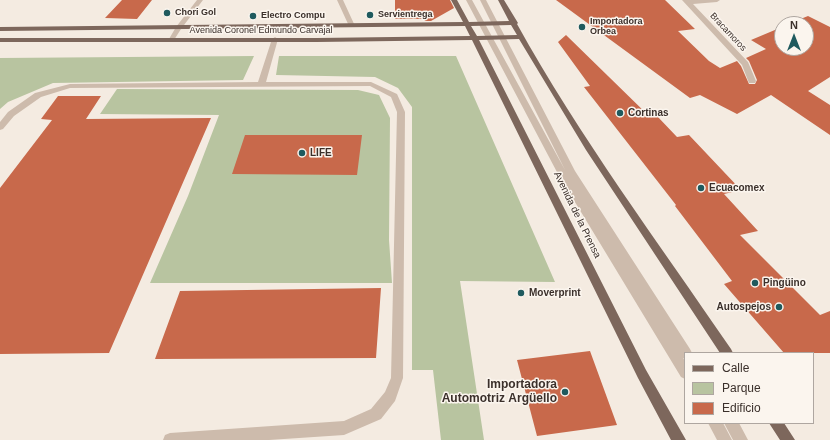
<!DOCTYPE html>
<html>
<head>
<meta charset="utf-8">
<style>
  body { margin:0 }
  #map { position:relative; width:830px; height:440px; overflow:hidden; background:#f4ebe1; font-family:Arial,sans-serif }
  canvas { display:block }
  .legend { position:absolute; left:684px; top:352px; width:130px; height:72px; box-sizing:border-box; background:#fbf5ee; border:1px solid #aea6a0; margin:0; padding:5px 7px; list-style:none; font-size:12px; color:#3b302b }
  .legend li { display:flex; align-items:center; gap:8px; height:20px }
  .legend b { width:20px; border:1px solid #aea6a0 }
  .north { position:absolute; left:774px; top:16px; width:40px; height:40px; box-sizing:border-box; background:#fbf5ee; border:1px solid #aea6a0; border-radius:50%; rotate:0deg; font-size:11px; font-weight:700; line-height:16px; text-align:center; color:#3b302b }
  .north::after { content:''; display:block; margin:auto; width:14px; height:18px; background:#1f5a5e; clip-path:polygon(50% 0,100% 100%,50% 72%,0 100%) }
</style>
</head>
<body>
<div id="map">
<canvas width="830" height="440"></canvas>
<ul class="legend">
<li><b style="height:5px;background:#7d675c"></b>Calle</li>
<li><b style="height:11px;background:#b8c4a0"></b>Parque</li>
<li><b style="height:11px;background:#c8694b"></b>Edificio</li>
</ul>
<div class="north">N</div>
</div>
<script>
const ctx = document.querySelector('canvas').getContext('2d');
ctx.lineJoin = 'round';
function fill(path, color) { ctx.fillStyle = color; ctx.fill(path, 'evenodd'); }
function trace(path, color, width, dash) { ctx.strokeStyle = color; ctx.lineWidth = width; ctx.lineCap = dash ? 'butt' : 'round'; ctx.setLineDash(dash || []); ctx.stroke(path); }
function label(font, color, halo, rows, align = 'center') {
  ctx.font = font + ' Arial,sans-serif'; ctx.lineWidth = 3; ctx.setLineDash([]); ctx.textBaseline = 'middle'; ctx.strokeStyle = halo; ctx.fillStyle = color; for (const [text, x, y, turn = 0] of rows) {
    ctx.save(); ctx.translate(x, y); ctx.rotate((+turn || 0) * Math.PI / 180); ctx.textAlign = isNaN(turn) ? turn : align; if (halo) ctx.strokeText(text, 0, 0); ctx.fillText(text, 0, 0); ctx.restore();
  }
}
fill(new Path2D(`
  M254,56L243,80L53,83L8,102L0,109V58Z
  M279,56H456L555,282L460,281L484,440H441L433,370H412V107L398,88L375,77L276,75Z
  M117,89L358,90L379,95L390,118L389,240L392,283H150L188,196L219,115L100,114Z`), '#b8c4a0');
fill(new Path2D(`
  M122,0H152L137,19L105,18Z
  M395,0H450L454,8L431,21H425L424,19H395Z
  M556,0H665L695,29L678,31L709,61L720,68L737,61L741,66L749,84H755L757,80L749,61L746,58L766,49L751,40L782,27V48H806V24H788L808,16L830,27V77L808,91L830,105V135L771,95L737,114L700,95L690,98Z
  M566,35L650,117L657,116L677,137L689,135L741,190L724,194L758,231L740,235L820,315L830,311V353H784L724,284L732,281L675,206L676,205L584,87L590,86L558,42Z
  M58,96H101L86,119L211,118L109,353L0,354V188L52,120L41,119Z
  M245,135H362L357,175L232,174Z
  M381,288L376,358L155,359L180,291Z
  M590,351L617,425L537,436L517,360Z`), '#c8694b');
fill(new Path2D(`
  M197,0H203L181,29L174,40H170L169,39L176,27Z
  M337,0H343L355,26L354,27L349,26Z
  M466,0H472L565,170L480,0H486L575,171L690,349L692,353H685V359L683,358L685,361V379L681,377L558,174Z
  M682,0H720L717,2L693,4L748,62L756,81L755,83H749L742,65Z
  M275,37L278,39L266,82H371L397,94L405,112L403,378L395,401L381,419L344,435L269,440H163L165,435L170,433L344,421L371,409L385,392L391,378L397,112L391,97L370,86L70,88L41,97L14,116L3,129L0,130V122L8,112L35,93L70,84L258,82L272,39Z
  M708,423H723L732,440H717Z
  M724,423H739L748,440H733Z`), '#cdbbac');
fill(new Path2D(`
  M451,0H457L469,22L509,21L498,0H504L518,23L517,24C579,136 658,242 731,349L733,353H720L586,150L519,39L479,40L646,370L686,440H671L638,378L472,40L317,42H0V38H317L470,36L465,26L0,31V27L463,22ZM511,25L517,35L477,36L471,26Z
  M769,423H784L795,440H780Z`), '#7d675c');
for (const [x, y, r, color] of [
  [167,13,4,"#1f5a5e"],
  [370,15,4,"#1f5a5e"],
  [253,16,4,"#1f5a5e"],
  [582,27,4,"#1f5a5e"],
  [620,113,4,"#1f5a5e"],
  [302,153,4,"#1f5a5e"],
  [701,188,4,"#1f5a5e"],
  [755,283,4,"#1f5a5e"],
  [521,293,4,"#1f5a5e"],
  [779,307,4,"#1f5a5e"],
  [565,392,4,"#1f5a5e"]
]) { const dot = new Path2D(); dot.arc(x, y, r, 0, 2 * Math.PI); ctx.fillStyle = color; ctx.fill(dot); trace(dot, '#fbf5ee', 1.5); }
label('bold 9px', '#3b302b', '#fbf5ee', [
  ["Chori Gol",175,13],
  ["Servientrega",378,15],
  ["Electro Compu",261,16],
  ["Importadora",590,22],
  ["Orbea",590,32]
], 'left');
label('9px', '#3b302b', '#fbf5ee', [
  ["Avenida Coronel Edmundo Carvajal",261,31],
  ["Bracamoros",728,32,47]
]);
label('bold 10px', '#3b302b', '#fbf5ee', [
  ["Cortinas",628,113],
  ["LIFE",310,153],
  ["Ecuacomex",709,188],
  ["Pingüino",763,283],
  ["Moverprint",529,293],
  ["Autospejos",771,307,"right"]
], 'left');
label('10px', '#3b302b', '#fbf5ee', [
  ["Avenida de la Prensa",577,215,64]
]);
label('bold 12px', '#3b302b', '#fbf5ee', [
  ["Importadora",557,385],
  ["Automotriz Argüello",557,399]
], 'right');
</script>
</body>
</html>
